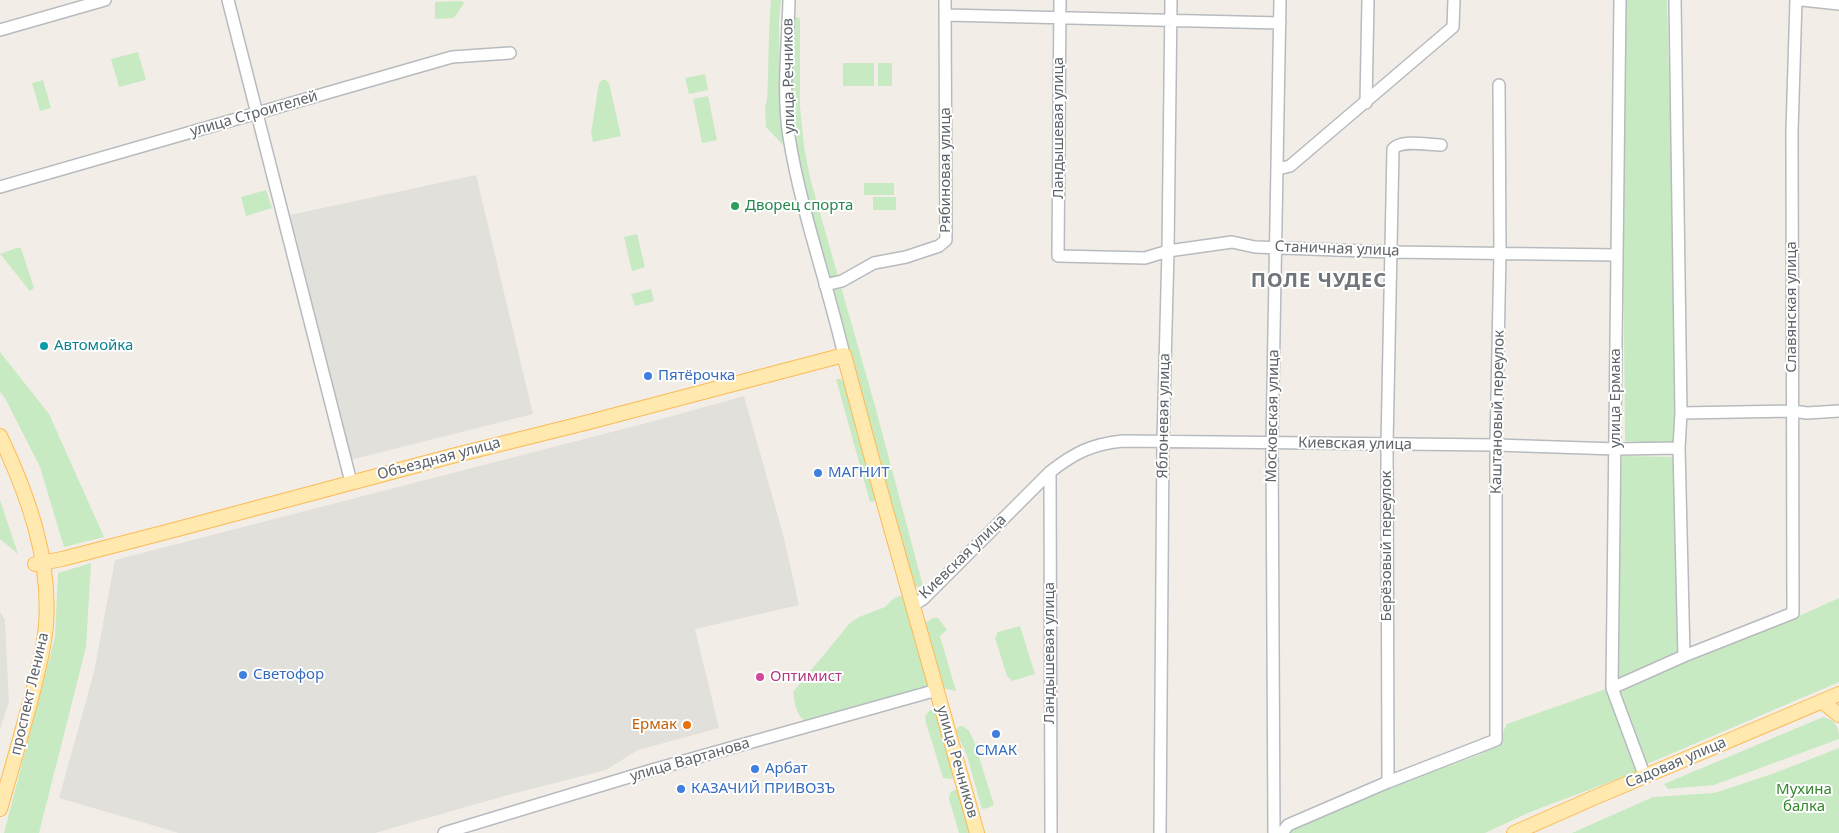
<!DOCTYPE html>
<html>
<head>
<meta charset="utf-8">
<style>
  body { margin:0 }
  canvas { display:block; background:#f2eee7 }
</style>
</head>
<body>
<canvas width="1839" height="833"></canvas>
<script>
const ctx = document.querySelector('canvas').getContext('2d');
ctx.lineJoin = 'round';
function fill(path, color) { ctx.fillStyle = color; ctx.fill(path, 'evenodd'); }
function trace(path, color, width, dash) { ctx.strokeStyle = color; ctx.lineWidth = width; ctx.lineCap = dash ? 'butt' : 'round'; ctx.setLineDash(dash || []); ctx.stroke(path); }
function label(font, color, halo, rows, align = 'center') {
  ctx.font = font + ' "Noto Sans",sans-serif'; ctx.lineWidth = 4; ctx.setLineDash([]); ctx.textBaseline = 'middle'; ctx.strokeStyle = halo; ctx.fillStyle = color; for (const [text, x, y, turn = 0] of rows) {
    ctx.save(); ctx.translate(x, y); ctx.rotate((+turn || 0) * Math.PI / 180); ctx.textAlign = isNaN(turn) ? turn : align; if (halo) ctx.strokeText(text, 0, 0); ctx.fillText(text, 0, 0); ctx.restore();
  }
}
fill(new Path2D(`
  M476,175L533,414L350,460L290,215Z
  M744,396L783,534L799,605L695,629L719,728L638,750L606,770L508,795L375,833H179L59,798L94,672L115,560L654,421Z
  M0,612L5,620L9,702L0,729Z`), '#e2e0db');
fill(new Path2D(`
  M771,0H781L779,21L780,105L786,141L782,144L766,127L765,107L767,100C769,67 768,33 771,0Z
  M1621,0H1667L1673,230L1675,444L1625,441Z
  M462,1L464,3L454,18L435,19V2Z
  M795,17L800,18V107L804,146L810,178L875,406L923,586L914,587L868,423L846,338L817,243L796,159L789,83L790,19Z
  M138,52L146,80L119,87L111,59Z
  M843,63H874V86H843Z
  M878,63H892V86H878Z
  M705,74L708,90L689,94L685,78Z
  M43,80L51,108L40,111L32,83Z
  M602,80H606L609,83L621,136L593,142L591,133L599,83Z
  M708,96L717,140L702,143L693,99Z
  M864,183H894V195H864Z
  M266,190L272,208L246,216L241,197Z
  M873,197H896V210H873Z
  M637,234L645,267L632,271L624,237Z
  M16,248H21L34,288L30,291L0,254Z
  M651,289L654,301L635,306L631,294Z
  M0,352L49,414L104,537L64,547L40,467L5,398L0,392Z
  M836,379H841L845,385L853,408L879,496L875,501L870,502Z
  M1622,456L1678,457V653L1616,683Z
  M0,500L18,554L0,539Z
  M91,563L86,647L39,833H4L55,637L58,573Z
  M907,594L932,688L808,722C796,718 795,703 793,692L850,623L859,617L885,607L894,598Z
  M1839,598V682L1647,764L1619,690L1682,661L1799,616Z
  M933,618H938L947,630L940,636L956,691L941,688L925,623Z
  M1020,626L1035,674L1012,681L1007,676L995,638L998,632Z
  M1606,689L1639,771L1530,812L1485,833H1287L1323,814L1361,798L1479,755L1497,744L1507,724Z
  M930,710H934L937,714L955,776L951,779L943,778L926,723L925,716Z
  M1823,717C1836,721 1839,726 1839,739L1714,785L1668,789L1664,784Z
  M963,726L969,731L974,741L994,805L988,808L982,809L967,756L956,731L958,727Z
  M1839,748V833H1572L1653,797L1714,793L1772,774Z
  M954,790H958L973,833H959L949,799L950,793Z`), '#c7eac2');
const minor = new Path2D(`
  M228,0L351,482
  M789,0C788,45 782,92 789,137C801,211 827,282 844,355
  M1060,0L1058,256L1145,258L1168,251L1232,242L1255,247L1391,252L1617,255
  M1620,0L1612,688L1645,777
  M1675,0L1681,413L1679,448L1684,656
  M1802,0L1839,4
  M946,15L1280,23
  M0,30L105,0
  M1366,103L1368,0
  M1278,169L1290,166L1453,27L1454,0
  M0,187L452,57L510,53
  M825,285L842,281L874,263L906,257L939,246L946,240L945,0
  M1681,413L1793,411L1807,413L1839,411
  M1050,472L1051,833
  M913,605L923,599L1050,472C1074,453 1092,444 1123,441L1496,445L1616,449L1679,448
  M1612,688L1684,656L1793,613L1792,131L1796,0
  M1388,782L1387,444L1393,149C1402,139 1428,145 1441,145
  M444,833L652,770L937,690
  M1160,833L1163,441L1168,251L1171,0
  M1274,833L1272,443L1280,0
  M1282,833L1288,825L1388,782L1496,740V445L1500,253L1499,85`);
const major = new Path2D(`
  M0,436C28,495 51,559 46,625C44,650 37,675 31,699C21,736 11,772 0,809
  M35,564L62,559L174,530L448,457L589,422L844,355L885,507L977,833
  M1822,701L1839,715
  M1514,833L1591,799L1839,694`);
trace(minor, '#b7bbbf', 14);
trace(major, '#fcba56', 16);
trace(minor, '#fff', 11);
trace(major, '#ffe9af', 14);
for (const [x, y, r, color] of [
  [735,206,5,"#2e9e5b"],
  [44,346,5,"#0f9aa8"],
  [648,376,5,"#3f7fe0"],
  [818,473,5,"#3f7fe0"],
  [243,675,5,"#3f7fe0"],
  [760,677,5,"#d1479c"],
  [687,725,5,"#e8710a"],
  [996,734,5,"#3f7fe0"],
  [755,769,5,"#3f7fe0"],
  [681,789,5,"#3f7fe0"]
]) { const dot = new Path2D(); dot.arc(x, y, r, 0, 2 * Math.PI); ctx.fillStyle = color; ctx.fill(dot); trace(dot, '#fff', 2); }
label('15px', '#5e6469', '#fff', [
  ["улица Речников",789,76,-91],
  ["улица Строителей",254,114,-16],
  ["Ландышевая улица",1059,128,-90],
  ["Рябиновая улица",946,170,-90],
  ["Станичная улица",1337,249,2],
  ["Славянская улица",1792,307,-90],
  ["улица Ермака",1616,398,-90],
  ["Каштановый переулок",1498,412,-89],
  ["Яблоневая улица",1164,416,-89],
  ["Московская улица",1273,416,-89],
  ["Киевская улица",1355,444,1],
  ["Объездная улица",439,459,-15],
  ["Берёзовый переулок",1387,546,-90],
  ["Киевская улица",963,557,-44],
  ["Ландышевая улица",1050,653,-90],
  ["проспект Ленина",30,694,-77],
  ["улица Вартанова",690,760,-16],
  ["улица Речников",957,762,74],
  ["Садовая улица",1676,763,-23]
]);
label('15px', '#27864d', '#fff', [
  ["Дворец спорта",745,206]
], 'left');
label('15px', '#0d838f', '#fff', [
  ["Автомойка",54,346]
], 'left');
label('15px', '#366cbe', '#fff', [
  ["Пятёрочка",658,376],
  ["МАГНИТ",828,473],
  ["Светофор",253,675],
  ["СМАК",996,751,"center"],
  ["Арбат",765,769],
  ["КАЗАЧИЙ ПРИВОЗЪ",691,789]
], 'left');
label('15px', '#b23c85', '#fff', [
  ["Оптимист",770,677]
], 'left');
label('15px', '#c56008', '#fff', [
  ["Ермак",677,725]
], 'right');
label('15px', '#35872f', '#fff', [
  ["Мухина",1804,790],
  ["балка",1804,807]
]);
ctx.letterSpacing = '1px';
label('bold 20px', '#6f767b', '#fff', [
  ["ПОЛЕ ЧУДЕС",1319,281]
]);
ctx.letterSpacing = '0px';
</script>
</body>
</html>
